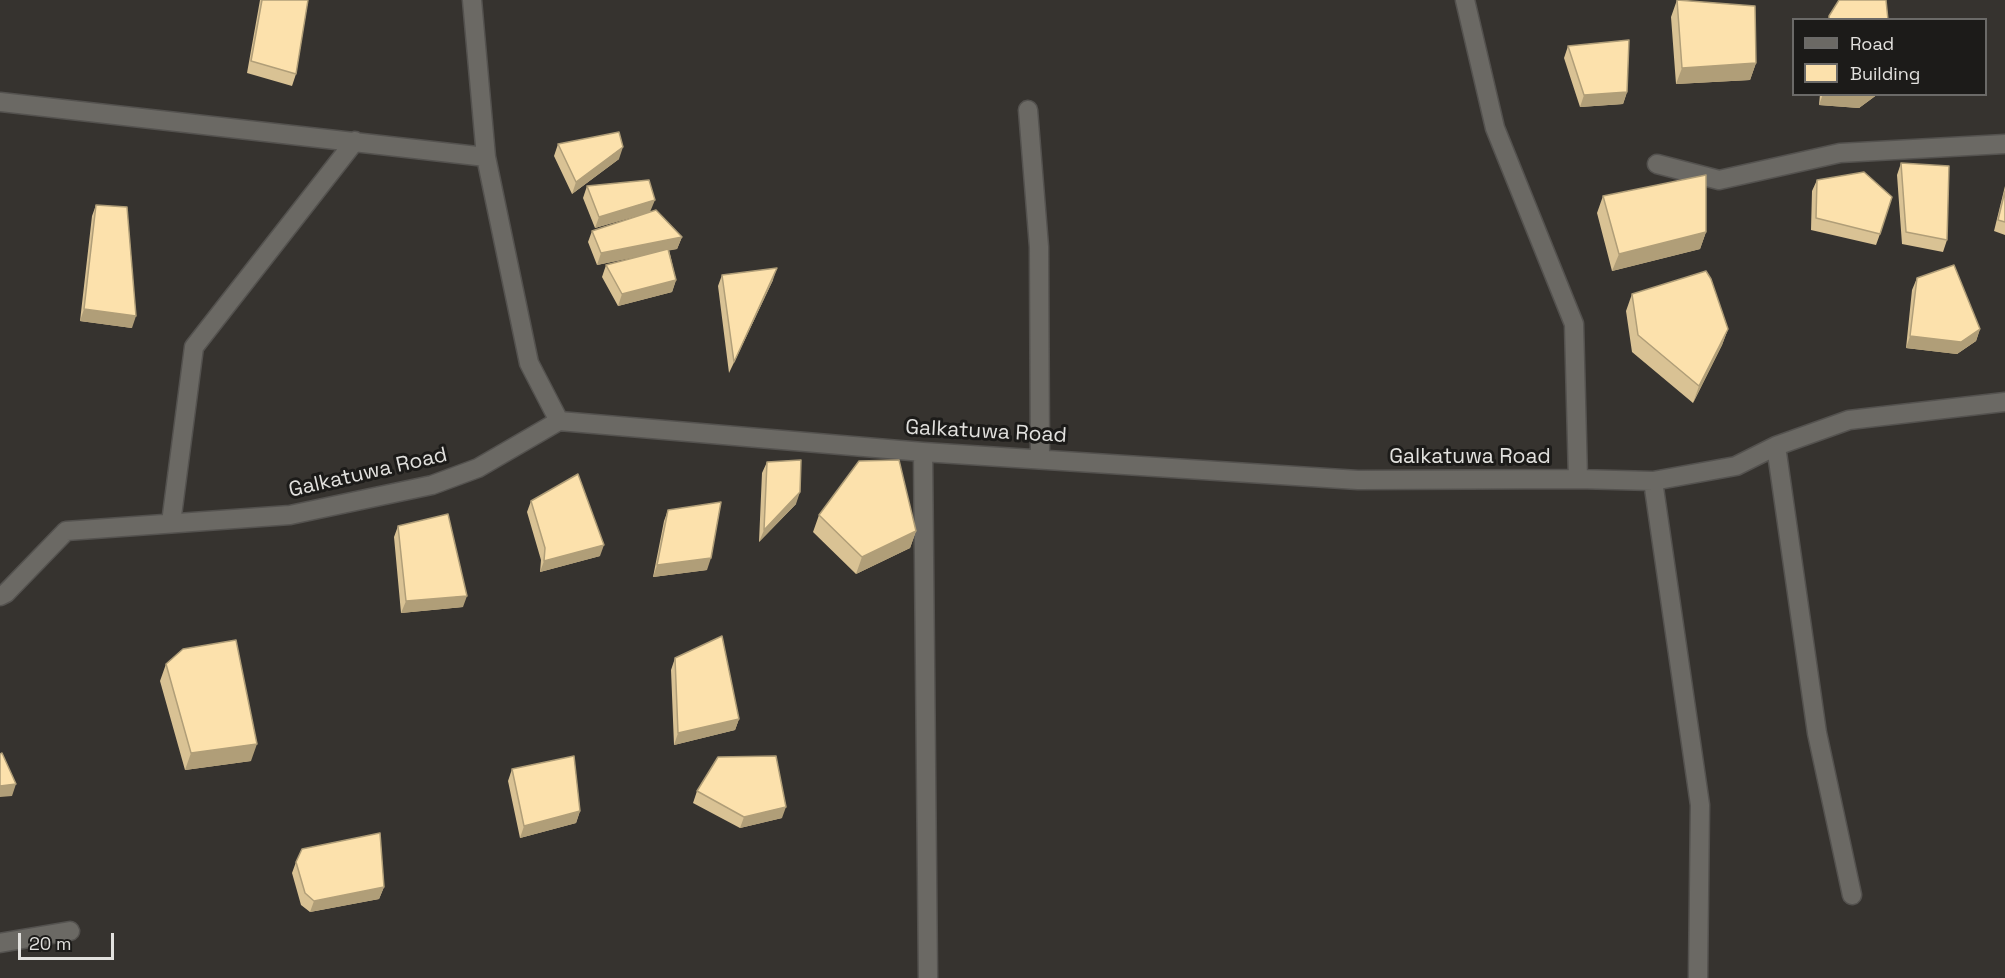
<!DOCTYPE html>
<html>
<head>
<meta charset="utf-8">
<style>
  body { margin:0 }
  #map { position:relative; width:2005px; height:978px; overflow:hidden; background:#36332f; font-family:"Space Grotesk",sans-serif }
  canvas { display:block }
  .legend { position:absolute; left:1792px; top:18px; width:195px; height:78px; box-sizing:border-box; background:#1c1b19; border:2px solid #6b6a68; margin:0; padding:8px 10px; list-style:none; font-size:18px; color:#e2e1de }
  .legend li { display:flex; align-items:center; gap:12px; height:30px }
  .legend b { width:30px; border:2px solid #6b6a68 }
  .scale { position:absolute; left:18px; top:933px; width:96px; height:27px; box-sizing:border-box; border:3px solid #e2e1de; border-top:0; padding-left:8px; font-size:18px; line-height:21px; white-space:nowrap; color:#e2e1de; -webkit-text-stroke:4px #1c1b19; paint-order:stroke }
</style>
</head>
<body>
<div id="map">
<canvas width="2005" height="978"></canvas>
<ul class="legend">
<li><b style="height:8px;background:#6b6964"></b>Road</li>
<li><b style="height:16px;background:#fce1ac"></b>Building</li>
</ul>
<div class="scale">20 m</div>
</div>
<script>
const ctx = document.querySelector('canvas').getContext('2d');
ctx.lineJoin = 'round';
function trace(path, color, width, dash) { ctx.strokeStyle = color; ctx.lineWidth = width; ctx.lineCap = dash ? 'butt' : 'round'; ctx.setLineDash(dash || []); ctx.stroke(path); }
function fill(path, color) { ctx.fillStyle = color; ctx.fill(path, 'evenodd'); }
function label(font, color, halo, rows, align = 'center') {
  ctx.font = font + ' "Space Grotesk",sans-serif'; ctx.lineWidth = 6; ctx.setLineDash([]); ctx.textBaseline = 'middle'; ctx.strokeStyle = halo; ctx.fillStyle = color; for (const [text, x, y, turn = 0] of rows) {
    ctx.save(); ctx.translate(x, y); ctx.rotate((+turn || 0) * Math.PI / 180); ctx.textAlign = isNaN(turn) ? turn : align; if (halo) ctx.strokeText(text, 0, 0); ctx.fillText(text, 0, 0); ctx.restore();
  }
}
const street = new Path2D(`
  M472,0L486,157L529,363L559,421
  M1465,0L1495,128L1574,324L1578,479
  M0,102L486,157
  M1028,110L1039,247L1040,458
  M1657,164L1719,180L1840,153L2005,144
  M1776,446L1817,733L1852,895
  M923,452L928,978
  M1653,481L1700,805L1698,978
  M171,523L194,347L355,141
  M0,596L6,593L66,531L290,515L432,485L478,468L559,421L923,452L1358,480L1578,479L1653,481L1736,466L1776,446L1849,420L2005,402
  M0,943L70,931`);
trace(street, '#54524f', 21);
trace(street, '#6b6964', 18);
fill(new Path2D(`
  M260,0H308L296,74L292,86L247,73Z
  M1677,0L1756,63L1750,80L1676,84L1671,17Z
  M1568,46L1627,92L1623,104L1580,107L1564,58Z
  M1820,94H1878L1859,108L1819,105Z
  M558,144L619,159L572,194L554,156Z
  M1901,163L1947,240L1943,252L1902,244L1897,175Z
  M1817,180L1880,234L1876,245L1811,230L1812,191Z
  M587,186L650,212L682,237L677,249L669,250L676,280L672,292L618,306L602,277L606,265L639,256L597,265L588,242L592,231L647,213L595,228L583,198Z
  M2005,186V235L1994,231Z
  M1603,196L1706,232L1700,249L1612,271L1597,213Z
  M96,205L132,328L80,321L92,216Z
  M722,275L773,280L729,373L718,286Z
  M1917,278L1980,329L1976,341L1957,354L1906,348L1912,290Z
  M1632,294L1728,329L1722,345L1693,403L1632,352L1626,311Z
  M767,462L796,504L759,542L762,473Z
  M531,501L600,556L540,572L541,560L527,512Z
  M668,510L707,570L653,577L664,521Z
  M819,515L916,531L910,548L856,574L813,532Z
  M398,526L463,607L401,613L394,537Z
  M675,658L739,719L735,730L674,745L671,670Z
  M166,664L251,761L185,770L160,681Z
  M512,769L580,811L576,823L520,838L508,781Z
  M697,791L782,818L740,828L693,803Z
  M296,862L384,887L379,899L310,912L301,905L292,873Z`), '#d9c294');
fill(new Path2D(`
  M1756,63L1750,80L1676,84L1682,68Z
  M1627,92L1623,104L1580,107L1584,95Z
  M1823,94H1878L1859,108L1819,105Z
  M623,147L619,159L572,194L576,182Z
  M655,200L650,212L595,228L599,217Z
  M1706,232L1700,249L1612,271L1619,254Z
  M682,237L677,249L597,265L601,253Z
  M777,268L773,280L729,373L734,362Z
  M676,280L672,292L618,306L622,294Z
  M84,309L136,316L132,328L80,321Z
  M1728,329L1722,345L1693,403L1699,386Z
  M1980,329L1976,341L1957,354L1906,348L1910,336Z
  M800,492L796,504L759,542L764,530Z
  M916,531L910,548L856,574L862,557Z
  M604,545L600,556L540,572L544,561Z
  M711,558L707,570L653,577L657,565Z
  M467,596L463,607L401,613L406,601Z
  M739,719L735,730L674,745L678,733Z
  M257,744L251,761L185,770L191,753Z
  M16,784L12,796L0,797V786Z
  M786,807L782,818L740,828L744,817Z
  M580,811L576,823L520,838L524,826Z
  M384,887L379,899L310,912L314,901Z`), '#b09e78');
const building = new Path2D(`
  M262,0H308L296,74L251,61Z
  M1677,0L1755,6L1756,63L1682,68Z
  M1839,0H1886L1888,20H1829V16Z
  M1629,40L1627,92L1584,95L1568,46Z
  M619,132L623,147L576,182L558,144Z
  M1901,163L1949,166L1947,240L1906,232Z
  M1864,172L1892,197L1880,234L1816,218L1817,180Z
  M1706,175V232L1619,254L1603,196Z
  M649,180L655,200L599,217L587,186Z
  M2005,191V222L1998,220Z
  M96,205L127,207L136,316L84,309Z
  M656,210L682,237L601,253L592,231Z
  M668,249L676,280L622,294L606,265Z
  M1954,265L1980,329L1961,342L1910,336L1917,278Z
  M777,268L734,362L722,275Z
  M1706,271L1711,279L1728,329L1699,386L1638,335L1632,294Z
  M801,460L800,492L764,530L767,462Z
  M899,460L916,531L862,557L819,515L859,461Z
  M578,474L604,545L544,561L545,548L531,501Z
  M721,502L711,558L657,565L668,510Z
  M448,514L467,596L406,601L398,526Z
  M722,636L739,719L678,733L675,658Z
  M236,640L257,744L191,753L166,664L183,649Z
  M2,753L16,784L0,786V754Z
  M574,756L580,811L524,826L512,769Z
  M776,756L786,807L744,817L697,791L718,757Z
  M380,833L384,887L314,901L305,893L296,862L302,849Z`);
fill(building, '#fce1ac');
trace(building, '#b09e78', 1.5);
label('21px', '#e2e1de', '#1c1b19', [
  ["Galkatuwa Road",986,432,3],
  ["Galkatuwa Road",1470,457],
  ["Galkatuwa Road",368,473,-13]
]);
</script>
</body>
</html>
